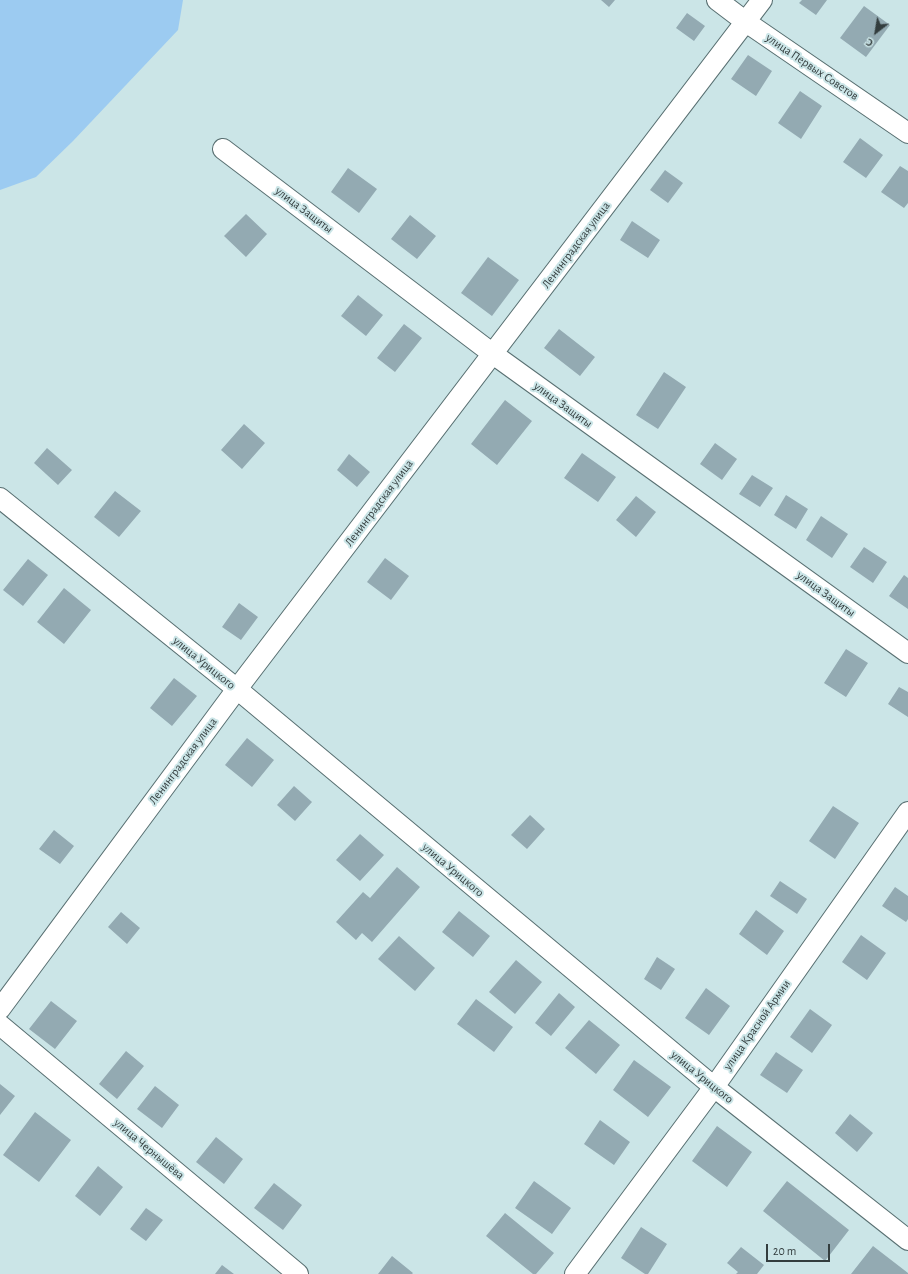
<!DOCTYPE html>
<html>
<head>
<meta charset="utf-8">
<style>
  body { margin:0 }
  #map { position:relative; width:908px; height:1274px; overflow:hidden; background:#cbe5e7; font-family:"Alegreya Sans",sans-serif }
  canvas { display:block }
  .north { position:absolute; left:856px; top:12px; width:40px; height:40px; -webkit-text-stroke:3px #cbe5e7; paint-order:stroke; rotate:211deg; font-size:11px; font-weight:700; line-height:16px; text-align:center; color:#333d3e }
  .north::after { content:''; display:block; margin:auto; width:14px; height:18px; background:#333d3e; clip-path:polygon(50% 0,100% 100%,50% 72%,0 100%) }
  .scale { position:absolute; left:766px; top:1244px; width:64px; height:18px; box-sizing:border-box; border:2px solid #333d3e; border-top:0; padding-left:5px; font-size:12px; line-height:14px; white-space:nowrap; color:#333d3e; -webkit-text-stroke:3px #cbe5e7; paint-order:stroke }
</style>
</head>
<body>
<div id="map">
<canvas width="908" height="1274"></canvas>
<div class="north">С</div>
<div class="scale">20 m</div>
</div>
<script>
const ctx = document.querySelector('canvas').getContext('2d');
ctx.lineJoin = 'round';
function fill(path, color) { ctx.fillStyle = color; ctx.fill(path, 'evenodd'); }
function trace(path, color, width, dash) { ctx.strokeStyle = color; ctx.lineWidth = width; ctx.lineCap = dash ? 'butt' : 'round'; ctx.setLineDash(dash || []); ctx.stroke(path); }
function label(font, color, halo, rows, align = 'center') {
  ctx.font = font + ' "Alegreya Sans",sans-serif'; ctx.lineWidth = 4; ctx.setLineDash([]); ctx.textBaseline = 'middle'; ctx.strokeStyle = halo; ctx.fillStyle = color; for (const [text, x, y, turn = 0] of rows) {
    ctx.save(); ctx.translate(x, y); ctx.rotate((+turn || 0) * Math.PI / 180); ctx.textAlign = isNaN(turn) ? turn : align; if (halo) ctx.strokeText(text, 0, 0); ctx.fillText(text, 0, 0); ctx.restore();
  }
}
fill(new Path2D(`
  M0,0H183L178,30L73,141L36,177L0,190Z`), '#9ccbf1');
fill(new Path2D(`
  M601,0H615L609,7Z
  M802,0H827L816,15L799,3Z
  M864,6L890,25L866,57L840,38Z
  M687,13L705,26L694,41L676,28Z
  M748,55L772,71L756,96L731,79Z
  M800,91L822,106L801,139L778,123Z
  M860,138L883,155L866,178L843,162Z
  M900,166L908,171V203L904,208L881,192Z
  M348,168L377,189L359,213L331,192Z
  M665,170L683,183L668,203L650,190Z
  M246,214L267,234L246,257L224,236Z
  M410,215L436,236L417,259L391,239Z
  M632,221L660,240L648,258L620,240Z
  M488,257L519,280L492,316L461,293Z
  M358,295L383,315L366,336L341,316Z
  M404,324L422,338L395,372L377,358Z
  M559,329L595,357L580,376L544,348Z
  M664,372L686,387L658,429L636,415Z
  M505,400L532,421L497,465L471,444Z
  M244,424L265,443L242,469L221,450Z
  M715,443L737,459L722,480L700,464Z
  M47,448L72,470L58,485L34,463Z
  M582,453L616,477L598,502L564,478Z
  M349,454L370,472L357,487L337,470Z
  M752,475L773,488L760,507L739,494Z
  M115,491L141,511L119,537L94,517Z
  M786,495L808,509L796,529L774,515Z
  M636,496L656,512L636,537L616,520Z
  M821,516L848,534L832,558L806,540Z
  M864,547L887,562L873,583L850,567Z
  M385,558L409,576L391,600L367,582Z
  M28,559L48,575L23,606L3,590Z
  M904,575L908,578V609L889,596Z
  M64,588L91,610L64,644L37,622Z
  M239,603L258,617L241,640L222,627Z
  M846,649L868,663L846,697L824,683Z
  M174,678L197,696L172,726L150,708Z
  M899,687L908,692V717L888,704Z
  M247,738L274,760L252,787L225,765Z
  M294,786L312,802L295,821L277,805Z
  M833,806L859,823L835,859L809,841Z
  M530,815L545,829L527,849L511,835Z
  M54,830L74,846L60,864L39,849Z
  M360,834L384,855L360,881L336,860Z
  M397,867L420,887L372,942L362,933L356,940L336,922L363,892L370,898Z
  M780,881L807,899L797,914L770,896Z
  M895,887L908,896V919L906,922L882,906Z
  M756,910L784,931L767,955L739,934Z
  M459,911L490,936L473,957L442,932Z
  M121,912L140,928L127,944L108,927Z
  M861,935L886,953L867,980L842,962Z
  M399,936L435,968L415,991L378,959Z
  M657,957L675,969L661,990L644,979Z
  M516,960L542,982L515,1014L489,992Z
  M706,988L730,1006L709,1035L685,1018Z
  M559,993L575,1007L551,1036L535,1023Z
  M476,999L513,1027L494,1052L457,1024Z
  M51,1001L77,1021L55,1049L29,1029Z
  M810,1009L832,1025L812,1053L790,1037Z
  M589,1020L620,1045L596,1074L565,1048Z
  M126,1051L144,1066L117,1099L99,1084Z
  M776,1052L803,1070L787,1093L760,1075Z
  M634,1060L671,1087L648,1117L613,1090Z
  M0,1084L15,1096L0,1115Z
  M155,1086L179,1105L162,1128L137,1109Z
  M35,1112L71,1140L39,1182L3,1155Z
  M850,1114L873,1133L857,1152L835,1133Z
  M600,1120L630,1142L614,1165L584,1144Z
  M717,1126L752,1152L727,1187L692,1161Z
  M216,1137L243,1159L224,1184L196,1162Z
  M98,1166L123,1187L100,1216L75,1196Z
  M534,1181L571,1208L552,1234L515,1208Z
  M787,1181L849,1230L825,1261L763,1211Z
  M274,1183L302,1205L283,1230L254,1208Z
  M146,1208L163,1220L146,1241L130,1229Z
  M505,1213L554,1253L536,1274H533L486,1236Z
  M641,1227L667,1244L648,1274H645L621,1258Z
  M873,1246L908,1273V1274H851Z
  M741,1247L764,1265L757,1274H736L738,1272L727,1263Z
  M392,1256L413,1273L412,1274H378Z
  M222,1265L234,1274H215Z`), '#93aab2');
const street = new Path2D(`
  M717,0L746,22L908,133
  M223,149L493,354L908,653
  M0,498L237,689L714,1087L908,1240
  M0,1009L237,689L762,0
  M0,1025L298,1274
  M575,1274L714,1087L908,812`);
trace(street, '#586f71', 22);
trace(street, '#fff', 20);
label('12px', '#333d3e', '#cbe5e7', [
  ["улица Первых Советов",812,67,34],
  ["улица Защиты",304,210,37],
  ["Ленинградская улица",576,245,-53],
  ["улица Защиты",563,405,36],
  ["Ленинградская улица",379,503,-53],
  ["улица Защиты",826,594,36],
  ["улица Урицкого",204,663,39],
  ["Ленинградская улица",183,761,-53],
  ["улица Урицкого",453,870,40],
  ["улица Красной Армии",757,1025,-55],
  ["улица Урицкого",702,1077,39],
  ["улица Чернышёва",149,1149,40]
]);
</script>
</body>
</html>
